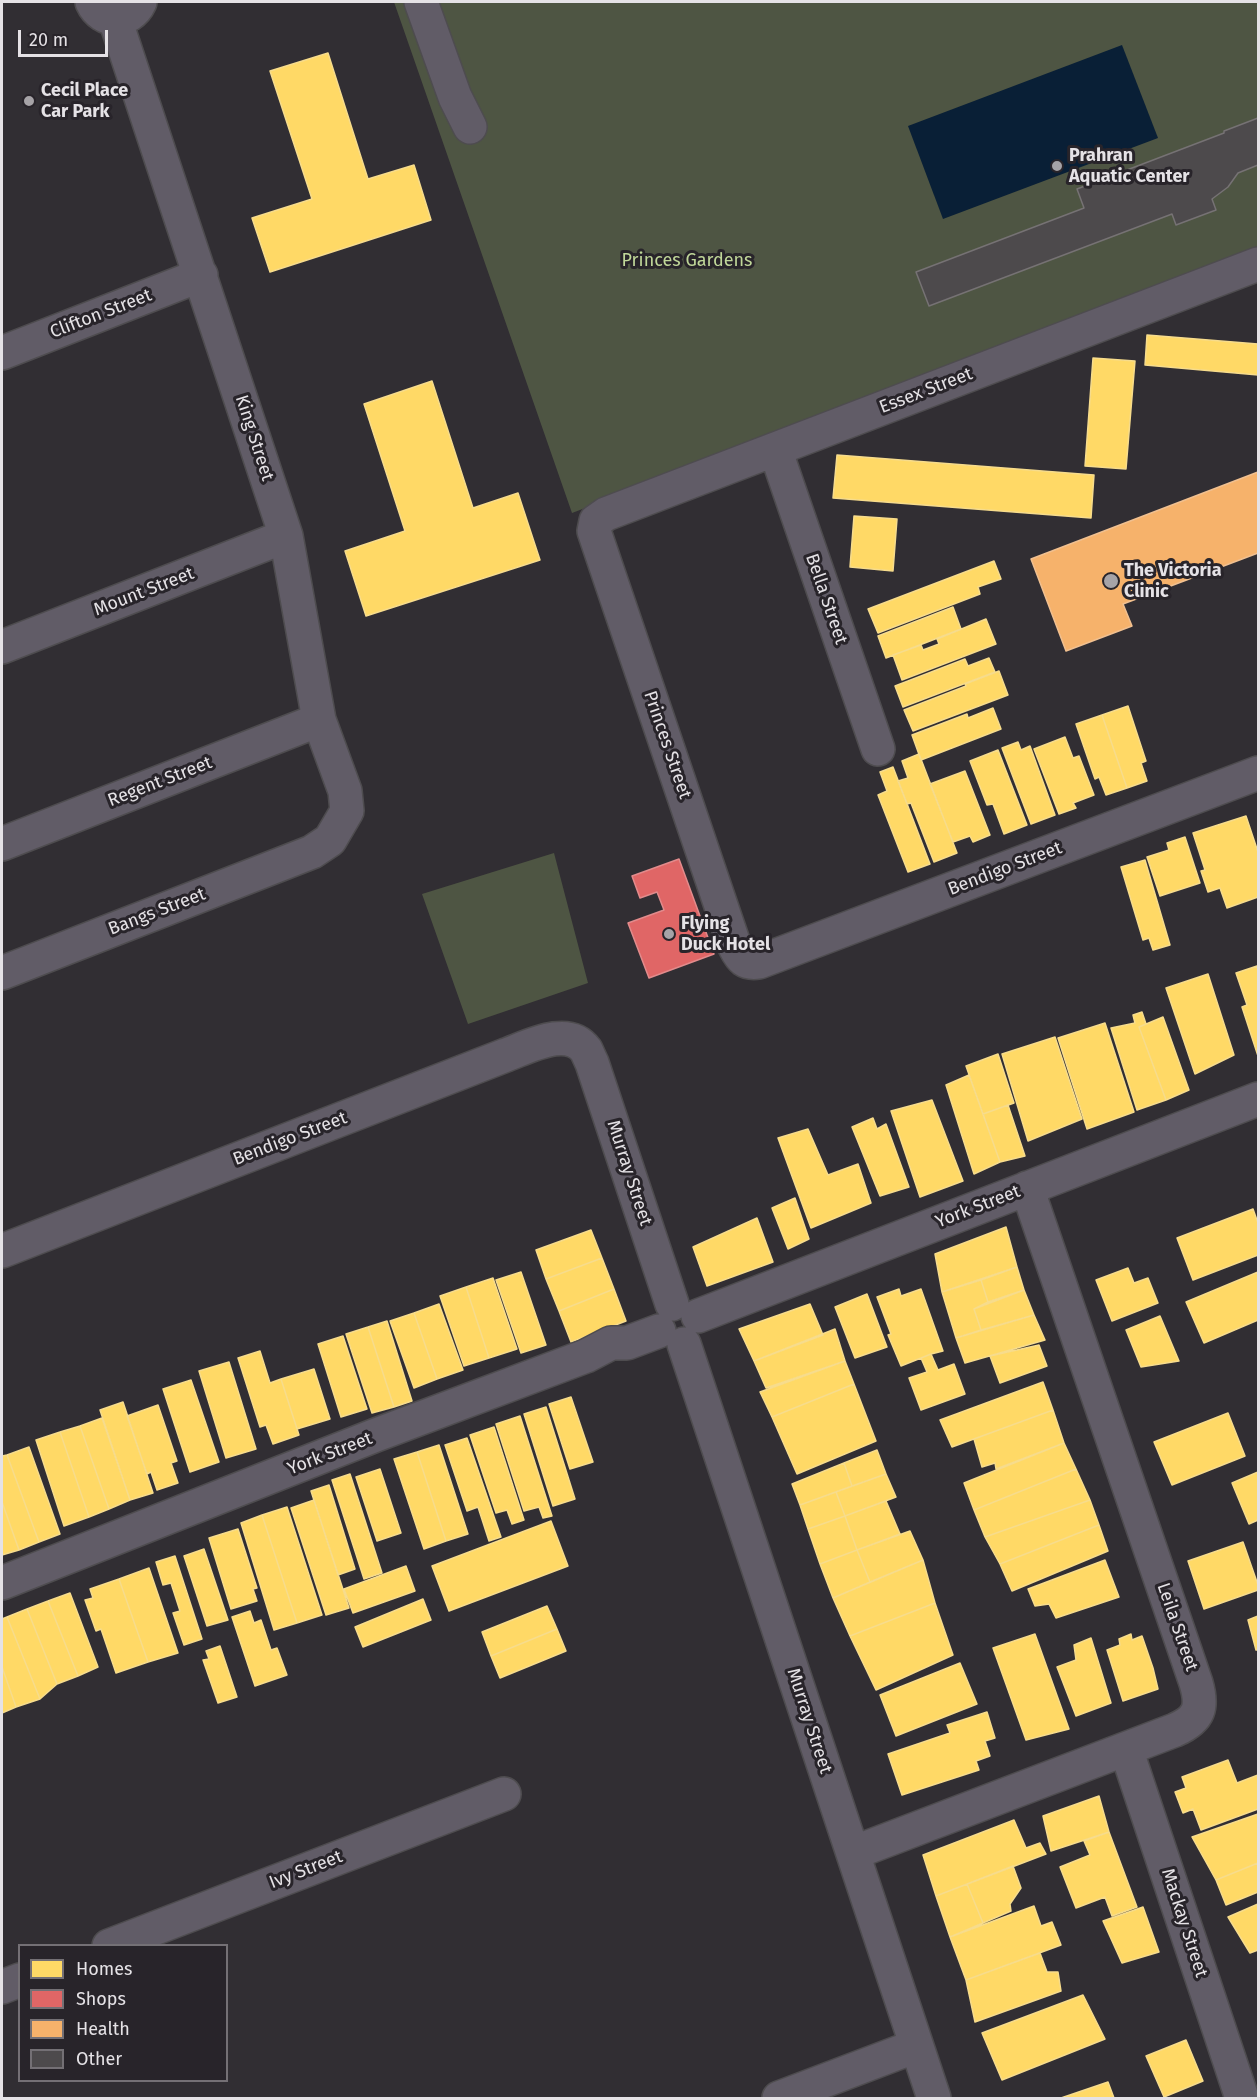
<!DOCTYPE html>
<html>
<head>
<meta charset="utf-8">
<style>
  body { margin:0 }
  #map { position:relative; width:1260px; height:2100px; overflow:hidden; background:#312e33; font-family:"Fira Sans",sans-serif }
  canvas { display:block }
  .frame { position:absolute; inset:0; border:3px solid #e5e2e6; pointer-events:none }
  .legend { position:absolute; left:18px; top:1944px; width:210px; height:138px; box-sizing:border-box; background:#28242a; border:2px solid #747075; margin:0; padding:8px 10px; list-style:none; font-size:18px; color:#e5e2e6 }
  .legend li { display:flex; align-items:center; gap:12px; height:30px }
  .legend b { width:30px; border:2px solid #747075 }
  .scale { position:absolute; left:18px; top:30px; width:90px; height:27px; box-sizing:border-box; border:3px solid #e5e2e6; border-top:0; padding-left:8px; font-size:18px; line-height:21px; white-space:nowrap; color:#e5e2e6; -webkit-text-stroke:4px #28242a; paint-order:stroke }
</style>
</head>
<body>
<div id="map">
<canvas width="1260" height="2100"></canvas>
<div class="frame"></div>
<ul class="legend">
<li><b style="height:16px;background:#ffd966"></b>Homes</li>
<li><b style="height:16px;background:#e06666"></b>Shops</li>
<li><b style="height:16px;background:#f6b26b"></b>Health</li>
<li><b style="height:16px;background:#4d4a4c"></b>Other</li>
</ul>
<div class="scale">20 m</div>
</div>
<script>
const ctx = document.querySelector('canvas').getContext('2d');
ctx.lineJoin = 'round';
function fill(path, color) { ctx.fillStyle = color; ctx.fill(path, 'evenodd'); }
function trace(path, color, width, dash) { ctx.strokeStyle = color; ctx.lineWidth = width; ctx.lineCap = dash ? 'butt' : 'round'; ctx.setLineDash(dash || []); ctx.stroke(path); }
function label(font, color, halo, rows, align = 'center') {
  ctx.font = font + ' "Fira Sans",sans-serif'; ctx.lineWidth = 6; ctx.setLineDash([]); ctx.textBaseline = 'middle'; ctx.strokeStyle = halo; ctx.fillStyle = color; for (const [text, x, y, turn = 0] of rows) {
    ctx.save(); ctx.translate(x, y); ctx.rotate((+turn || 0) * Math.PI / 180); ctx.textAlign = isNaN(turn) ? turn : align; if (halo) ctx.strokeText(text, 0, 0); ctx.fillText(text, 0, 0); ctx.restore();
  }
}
fill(new Path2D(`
  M394,2H1258V251L572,513Z
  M554,853L588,983L468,1024L422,894Z`), '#4e5543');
fill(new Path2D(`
  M1122,45L1158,138L943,219L908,126Z`), '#091f36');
const homes = new Path2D(`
  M328,53L368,179L414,165L431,220L270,272L252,218L312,199L270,71Z
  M1147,335L1258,344V375L1145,365Z
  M1093,358L1135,361L1126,469L1085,466Z
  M432,381L473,508L518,493L540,560L366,616L345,551L405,531L364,404Z
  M837,455L1094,475L1091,518L833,498Z
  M854,516L897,519L893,571L850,567Z
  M994,561L1001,579L978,587L980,594L878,633L868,609Z
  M953,607L961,629L886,658L878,636Z
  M986,619L996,644L902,680L893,655L921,645L923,650L939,644L937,639Z
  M989,658L995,672L903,707L895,686L965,659L968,666Z
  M999,671L1008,695L913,731L904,710L966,686L965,684Z
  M1128,706L1146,761L1141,763L1147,781L1127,788L1102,715Z
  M993,708L1001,729L921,760L912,735L967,714L968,718Z
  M1102,715L1127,788L1106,795L1099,777L1095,779L1076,724Z
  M1065,737L1073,758L1079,756L1094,795L1073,803L1076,808L1059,814L1034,749Z
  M1018,742L1021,750L1030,746L1055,815L1031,824L1002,748Z
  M998,750L1027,825L1004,834L993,804L987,805L970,761Z
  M919,754L957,853L934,862L911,803L907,804L898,781L908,778L902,761Z
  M893,767L930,864L908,872L878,795L887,791L880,772Z
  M965,771L990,835L973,842L970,836L953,842L930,784Z
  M1246,816L1258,852V897L1227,908L1220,888L1208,892L1201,871L1205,870L1193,833Z
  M1185,837L1200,883L1160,896L1147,857L1169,850L1167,843Z
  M1145,860L1170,945L1153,950L1149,938L1143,940L1121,867Z
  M1257,966L1258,970V1056L1242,1007L1247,1005L1236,973Z
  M1208,974L1234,1055L1195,1074L1166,988Z
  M1142,1012L1146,1024L1139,1027L1166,1100L1137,1110L1111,1028L1135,1023L1133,1015Z
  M1163,1017L1189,1090L1166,1100L1139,1027Z
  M1105,1023L1134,1112L1087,1129L1058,1038Z
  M1055,1037L1082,1119L1028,1141L1002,1054Z
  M998,1054L1014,1103L983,1114L966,1066Z
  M969,1075L1000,1162L974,1174L946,1085Z
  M932,1100L963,1181L920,1197L891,1111Z
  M1008,1105L1025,1156L1000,1162L983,1114Z
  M873,1118L877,1129L886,1124L909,1187L880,1196L852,1127Z
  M808,1129L828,1175L858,1164L871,1203L811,1228L778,1138Z
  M795,1198L809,1239L788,1249L772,1208Z
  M1253,1209L1258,1223V1255L1193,1280L1177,1238Z
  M757,1218L773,1262L707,1286L693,1247Z
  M1006,1227L1017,1267L942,1292L935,1254Z
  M591,1230L602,1258L546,1279L536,1250Z
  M602,1258L614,1289L559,1311L546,1279Z
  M1017,1267L1024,1290L988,1302L981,1280Z
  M1128,1268L1134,1283L1148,1278L1158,1303L1112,1321L1096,1280Z
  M521,1272L546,1345L521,1353L496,1280Z
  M1258,1272V1320L1204,1343L1186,1302Z
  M493,1278L517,1349L489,1358L466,1287Z
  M981,1280L988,1302L974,1309L981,1330L956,1338L942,1292Z
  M466,1287L489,1358L464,1366L440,1296Z
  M614,1289L626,1321L571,1342L559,1311Z
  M899,1289L901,1296L921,1289L943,1351L931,1354L901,1366L888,1335L891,1334L877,1297Z
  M1024,1290L1034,1315L981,1330L974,1309Z
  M867,1294L887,1347L855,1358L835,1307Z
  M439,1304L463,1370L437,1379L414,1313Z
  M810,1304L823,1335L754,1361L739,1329Z
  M414,1313L437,1379L414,1388L390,1321Z
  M1034,1315L1045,1340L965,1363L956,1338Z
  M1160,1316L1179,1361L1141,1367L1126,1330Z
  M387,1321L412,1401L394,1407L368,1327Z
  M368,1327L394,1407L372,1413L346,1334Z
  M835,1329L845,1361L766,1388L754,1361Z
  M343,1336L367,1409L341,1417L318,1344Z
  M1039,1345L1047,1366L1000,1383L990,1356Z
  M260,1351L270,1383L281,1379L299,1435L273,1444L266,1425L260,1427L238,1358Z
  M931,1354L938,1370L954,1364L965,1394L921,1410L909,1378L927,1372L921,1358Z
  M845,1361L854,1384L772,1417L760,1392Z
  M229,1362L256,1449L226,1458L199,1371Z
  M314,1369L330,1419L297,1429L281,1379Z
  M191,1380L219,1462L190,1472L163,1389Z
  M1043,1382L1053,1410L952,1447L940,1420Z
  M854,1384L876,1441L797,1474L772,1417Z
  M571,1397L593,1462L570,1469L549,1404Z
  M123,1402L153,1493L130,1500L100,1410Z
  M158,1405L177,1461L171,1463L178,1483L157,1490L151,1472L147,1474L127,1416Z
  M546,1407L575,1499L553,1506L524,1414Z
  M1053,1410L1064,1443L996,1469L995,1463L982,1467L974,1439Z
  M1228,1413L1245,1456L1172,1485L1154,1442Z
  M520,1416L552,1516L543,1518L539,1507L524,1511L496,1424Z
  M102,1418L130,1500L109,1509L80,1426Z
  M80,1426L109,1509L89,1517L60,1432Z
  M494,1427L524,1520L512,1524L507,1510L496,1513L470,1435Z
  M60,1432L89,1517L64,1526L36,1440Z
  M467,1438L501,1537L489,1541L478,1507L467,1511L445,1445Z
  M1064,1443L1076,1469L974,1510L964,1483Z
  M439,1445L468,1534L446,1541L417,1452Z
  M29,1447L60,1534L39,1542L7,1455Z
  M877,1450L886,1474L852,1486L844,1463Z
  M417,1452L446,1541L424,1549L394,1459Z
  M7,1455L39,1542L19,1550L2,1502V1456Z
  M844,1463L852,1486L800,1505L792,1484Z
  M380,1469L401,1533L377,1541L356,1477Z
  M1076,1469L1090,1500L985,1537L974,1510Z
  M1258,1472V1520L1249,1524L1232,1483Z
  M350,1474L382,1573L364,1579L332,1480Z
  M886,1474L896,1497L845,1516L836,1492Z
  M329,1485L355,1569L338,1575L311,1491Z
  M836,1492L845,1516L808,1529L800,1505Z
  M314,1500L349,1608L326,1615L291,1508Z
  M1090,1500L1099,1525L1000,1564L985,1537Z
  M886,1501L900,1534L857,1550L845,1516Z
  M2,1502L19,1550L2,1555Z
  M287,1507L322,1615L297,1623L262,1515Z
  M262,1515L297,1623L274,1630L241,1523Z
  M845,1516L857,1550L820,1564L808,1529Z
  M551,1521L568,1566L449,1611L432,1566Z
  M1099,1525L1108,1551L1012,1591L1000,1564Z
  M238,1529L257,1588L253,1589L257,1601L231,1609L209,1538Z
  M910,1531L923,1560L870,1582L857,1550Z
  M1243,1542L1258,1585V1590L1204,1609L1188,1561Z
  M204,1549L228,1620L207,1626L184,1556Z
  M857,1550L870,1582L833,1598L820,1564Z
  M175,1556L202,1639L184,1645L173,1613L180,1611L171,1583L163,1585L156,1562Z
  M923,1560L935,1603L850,1636L833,1598Z
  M1105,1560L1119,1597L1056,1618L1049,1604L1035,1606L1028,1589Z
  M406,1566L415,1591L353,1613L344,1589Z
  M149,1568L178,1653L148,1662L119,1579Z
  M119,1579L148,1662L116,1673L101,1629L96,1631L85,1600L93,1598L90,1589Z
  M70,1593L98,1667L78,1676L48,1601Z
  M423,1599L431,1620L363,1647L355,1627Z
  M48,1601L78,1676L57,1684L27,1609Z
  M935,1603L953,1655L876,1690L850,1636Z
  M547,1606L557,1629L491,1656L482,1632Z
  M27,1609L57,1684L40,1699L7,1617Z
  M250,1611L254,1623L261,1620L271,1650L277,1648L287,1675L255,1686L232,1617Z
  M1258,1616V1650H1256L1248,1620Z
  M7,1617L40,1699L16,1707L2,1667V1619Z
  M557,1629L566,1651L500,1678L491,1656Z
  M1035,1634L1069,1729L1026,1740L993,1648Z
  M1131,1634L1132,1640L1142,1636L1153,1668L1158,1689L1123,1701L1107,1650L1120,1645L1119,1639Z
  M1091,1638L1111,1703L1076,1716L1057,1667L1076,1660L1074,1645Z
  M220,1646L237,1697L218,1703L203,1660L209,1659L206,1651Z
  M960,1663L977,1704L896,1736L880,1695Z
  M2,1667L16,1707L2,1713Z
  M987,1712L995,1738L985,1741L990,1756L976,1761L979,1770L902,1795L888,1754L950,1733L947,1725Z
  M1228,1760L1237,1783L1258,1775V1809L1201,1830L1193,1809L1183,1813L1175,1792L1186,1788L1182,1777Z
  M1099,1796L1109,1832L1051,1851L1043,1816Z
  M1258,1814V1863L1216,1880L1192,1837Z
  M1014,1820L1026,1848L1040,1843L1046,1854L936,1896L923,1855Z
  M1109,1832L1137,1907L1112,1916L1105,1897L1076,1908L1060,1867L1090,1855L1084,1841Z
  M1258,1863V1892L1226,1905L1216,1880Z
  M1013,1866L1021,1888L1010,1904L1011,1911L983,1923L967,1884Z
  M967,1884L983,1923L950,1937L936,1896Z
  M1258,1904V1950L1250,1953L1228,1917Z
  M1034,1906L1041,1926L1052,1922L1061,1945L966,1980L950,1937Z
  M1143,1907L1159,1952L1122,1963L1103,1921Z
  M1040,1953L1047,1972H1058L1061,1991L975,2022L966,1980Z
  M1083,1995L1105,2039L1002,2080L982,2033Z
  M1186,2040L1203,2081L1164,2097L1146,2056Z
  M1108,2082L1114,2098H1061Z`);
fill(homes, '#ffd966');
trace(homes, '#f7dc8c', 1.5);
const shops = new Path2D(`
  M679,859L714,954L649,978L628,923L664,910L657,892L640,898L632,876Z`);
fill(shops, '#e06666');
trace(shops, '#e28b8c', 1.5);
const health = new Path2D(`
  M1258,472V553L1123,604L1132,626L1066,651L1031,559Z`);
fill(health, '#f6b26b');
trace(health, '#f1c090', 1.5);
const building = new Path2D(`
  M1258,118V165L1238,173L1228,187L1212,199L1216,210L1176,225L1172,214L929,306L916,272L1084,208L1077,189L1224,133V131Z`);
fill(building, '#4d4a4c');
trace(building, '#767274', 1.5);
const minor = new Path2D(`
  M92,2C102,24 130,24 140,2
  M421,2L455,97L470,127
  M1258,264L606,514L596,521L594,531L735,947C741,959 745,964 759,962L1258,773
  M2,353L201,275
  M775,449L878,749
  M2,647L286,536
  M2,844L319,720
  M2,973L312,852L330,840L347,811L345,791L319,720L286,536L115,19
  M2,1251L506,1055C528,1047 568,1025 586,1050C588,1054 590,1059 592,1063L672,1304
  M698,1316L1258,1099
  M684,1344L934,2098
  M2,1583L376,1435L586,1356L611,1343H627L659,1331
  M1126,1749L1242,2098
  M853,1853L1175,1730C1200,1719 1203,1707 1196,1683L1027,1188
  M109,1946L504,1794
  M2,1987L20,1980
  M779,2098L916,2046`);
trace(minor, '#4e4c4f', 36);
trace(minor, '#615c67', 33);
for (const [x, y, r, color] of [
  [29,101,6,"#a6a3a7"],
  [1057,166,6,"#a6a3a7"],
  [1111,581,8,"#a6a3a7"],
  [669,934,6,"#a6a3a7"]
]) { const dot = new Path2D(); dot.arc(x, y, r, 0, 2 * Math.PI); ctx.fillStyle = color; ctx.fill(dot); trace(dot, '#28242a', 2); }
label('bold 18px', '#e5e2e6', '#28242a', [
  ["Cecil Place",41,91],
  ["Car Park",41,112],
  ["Prahran",1069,156],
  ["Aquatic Center",1069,177],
  ["The Victoria",1124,571],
  ["Clinic",1124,592],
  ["Flying",681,924],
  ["Duck Hotel",681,945]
], 'left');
label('18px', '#c0d799', '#28242a', [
  ["Princes Gardens",687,261]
]);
label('18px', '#e5e2e6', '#28242a', [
  ["Clifton Street",101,314,-21],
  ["Essex Street",926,391,-21],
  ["King Street",254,438,72],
  ["Mount Street",144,592,-21],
  ["Bella Street",826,599,71],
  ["Princes Street",667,745,71],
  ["Regent Street",160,782,-21],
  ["Bendigo Street",1005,869,-21],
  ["Bangs Street",157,912,-21],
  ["Bendigo Street",290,1139,-21],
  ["Murray Street",629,1173,72],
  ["York Street",978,1207,-21],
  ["York Street",330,1454,-21],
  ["Leila Street",1177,1627,71],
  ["Murray Street",809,1721,72],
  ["Ivy Street",306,1870,-21],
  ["Mackay Street",1184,1923,72]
]);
</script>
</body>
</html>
